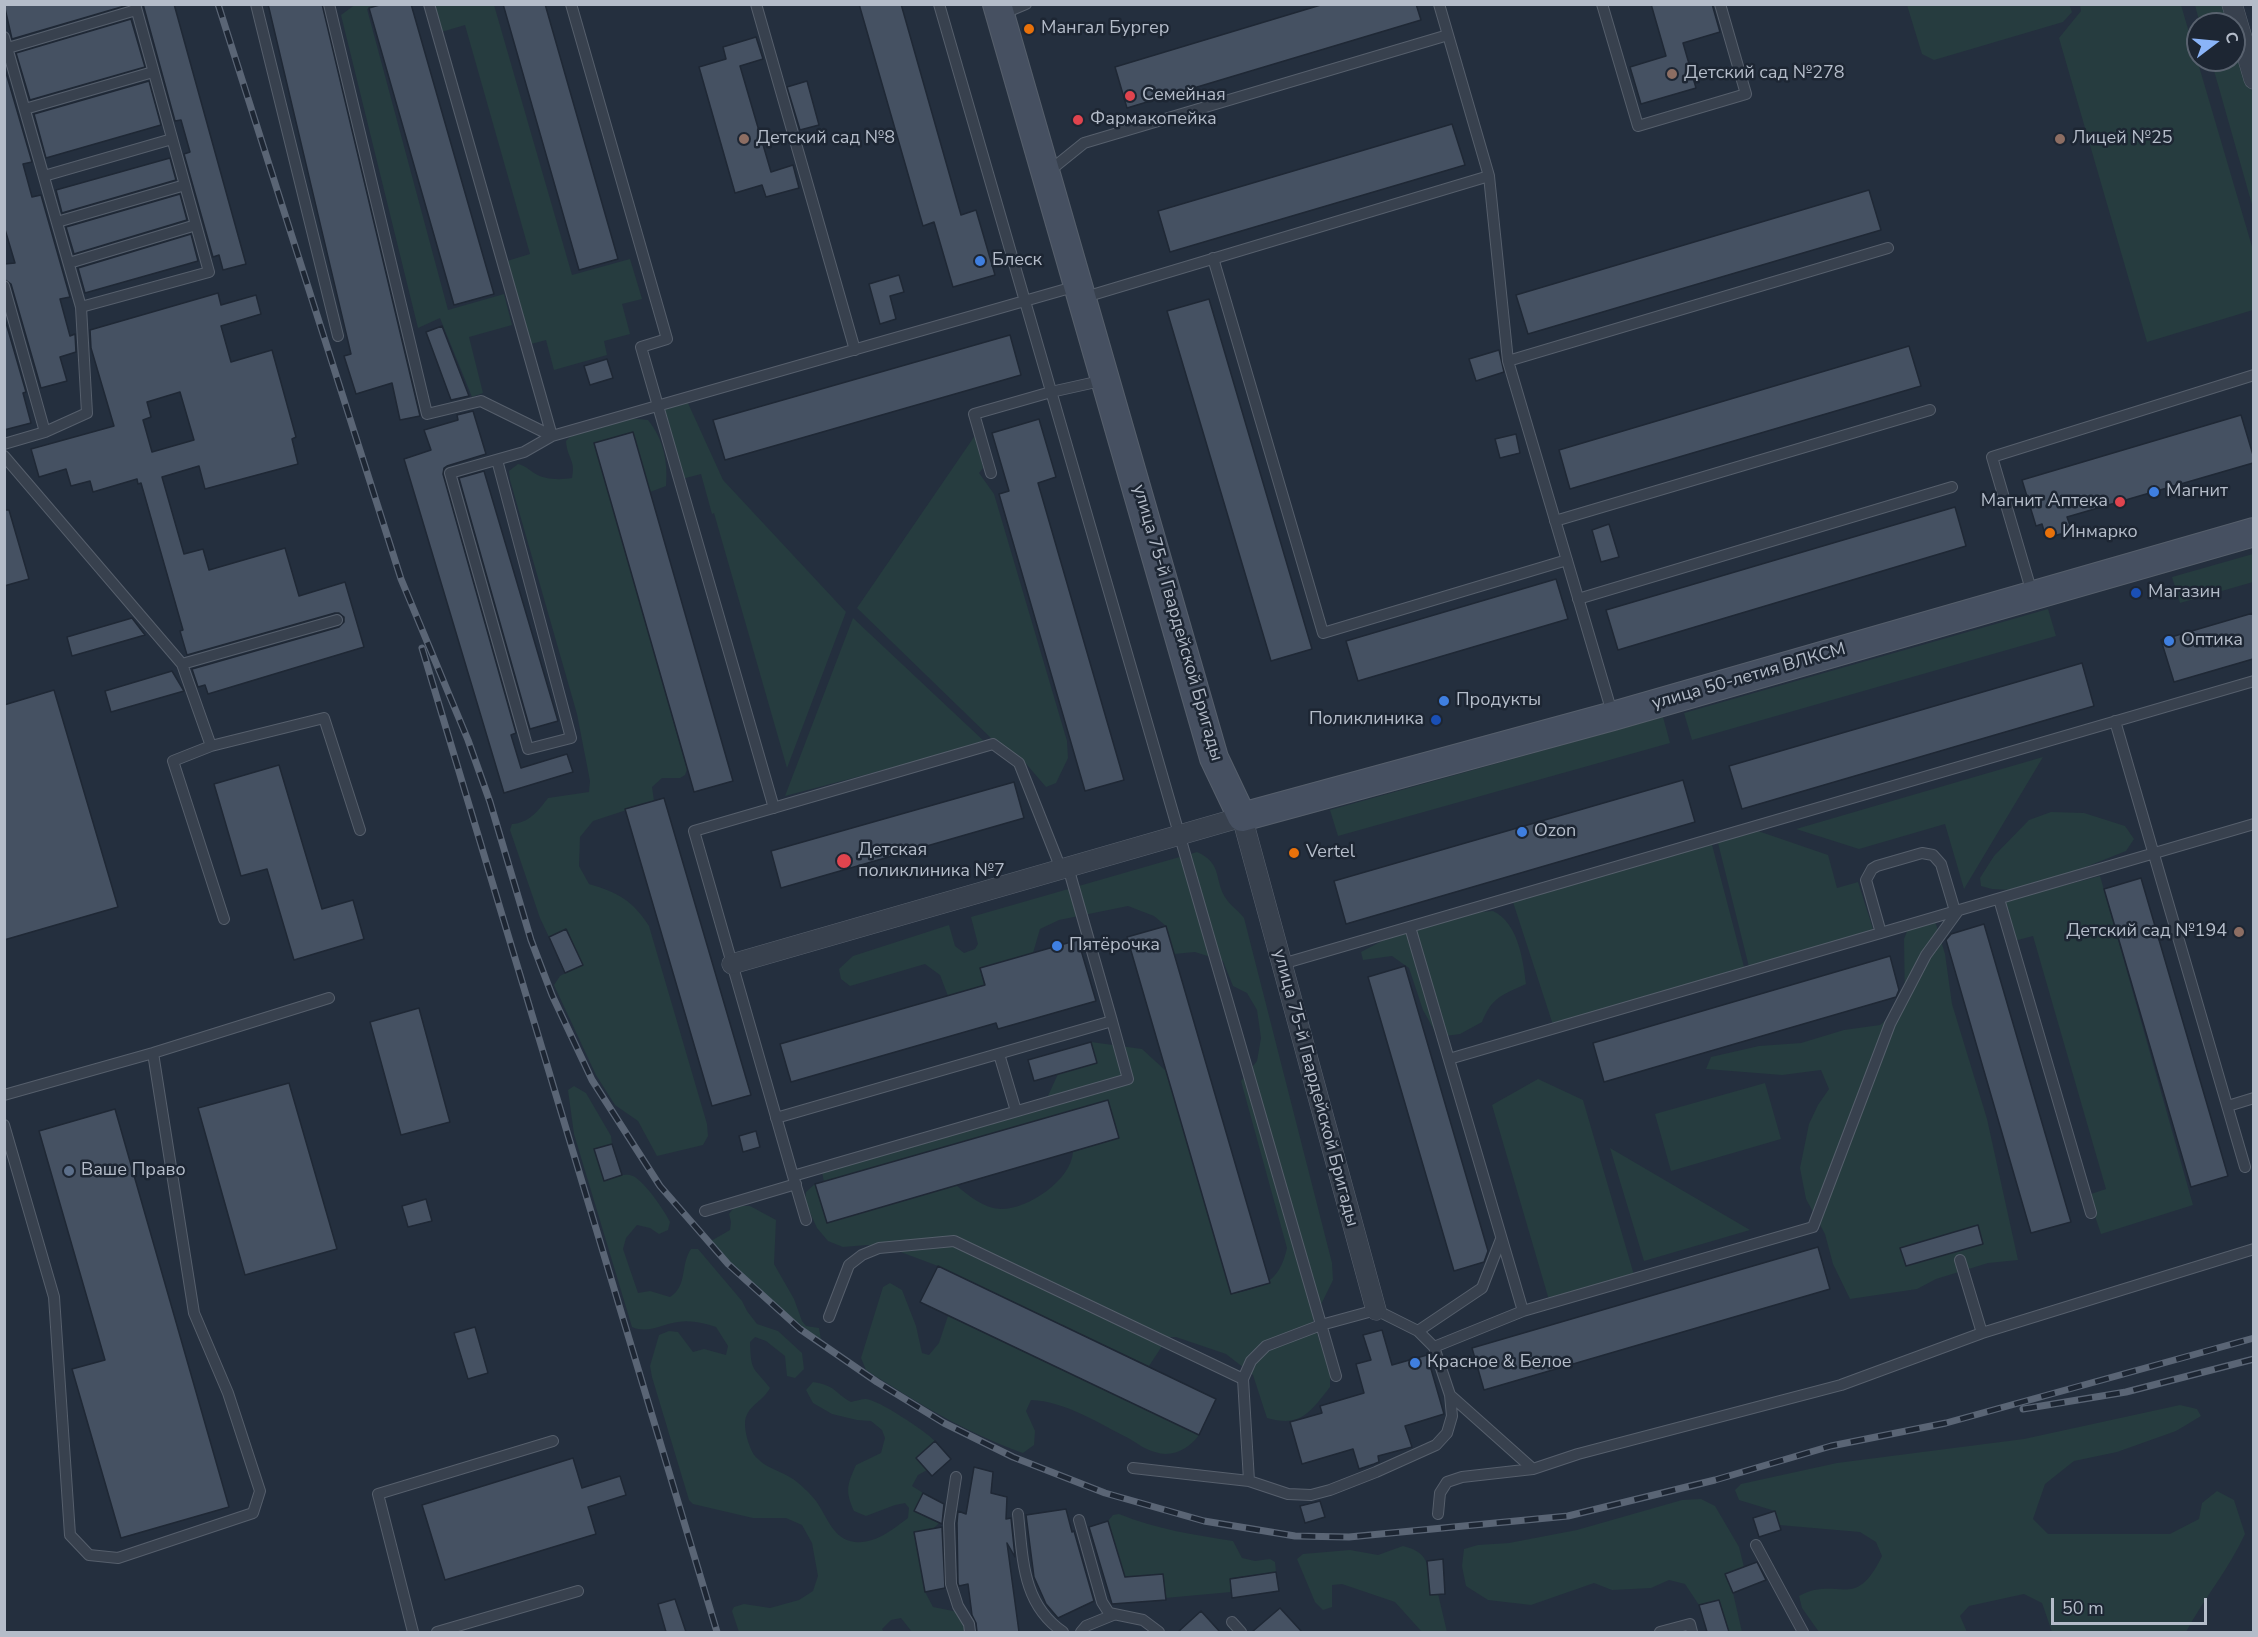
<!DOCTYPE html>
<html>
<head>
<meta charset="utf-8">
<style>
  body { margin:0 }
  #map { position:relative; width:2258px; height:1637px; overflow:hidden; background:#242f3e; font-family:"Nunito Sans",sans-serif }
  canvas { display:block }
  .frame { position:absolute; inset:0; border:6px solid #b4bcc9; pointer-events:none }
  .north { position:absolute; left:2186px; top:12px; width:60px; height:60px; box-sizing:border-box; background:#1d2633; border:2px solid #59626f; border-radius:50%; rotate:74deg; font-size:16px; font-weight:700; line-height:24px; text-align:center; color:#b4bcc9 }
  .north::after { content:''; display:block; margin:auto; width:21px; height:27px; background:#8ab4f8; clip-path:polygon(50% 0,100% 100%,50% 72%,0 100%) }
  .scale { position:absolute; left:2051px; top:1598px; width:156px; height:27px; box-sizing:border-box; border:3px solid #b4bcc9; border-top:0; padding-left:8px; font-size:18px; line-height:21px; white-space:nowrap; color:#b4bcc9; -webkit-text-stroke:4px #1d2633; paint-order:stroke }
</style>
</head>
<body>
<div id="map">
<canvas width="2258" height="1637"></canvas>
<div class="frame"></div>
<div class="north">С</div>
<div class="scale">50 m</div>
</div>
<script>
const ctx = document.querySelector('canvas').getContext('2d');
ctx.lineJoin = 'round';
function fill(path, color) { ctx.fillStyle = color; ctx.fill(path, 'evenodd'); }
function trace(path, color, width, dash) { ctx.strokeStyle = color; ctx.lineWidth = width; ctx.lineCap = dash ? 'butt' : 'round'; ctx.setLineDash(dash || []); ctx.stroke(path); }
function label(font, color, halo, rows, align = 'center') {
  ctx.font = font + ' "Nunito Sans",sans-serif'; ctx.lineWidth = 5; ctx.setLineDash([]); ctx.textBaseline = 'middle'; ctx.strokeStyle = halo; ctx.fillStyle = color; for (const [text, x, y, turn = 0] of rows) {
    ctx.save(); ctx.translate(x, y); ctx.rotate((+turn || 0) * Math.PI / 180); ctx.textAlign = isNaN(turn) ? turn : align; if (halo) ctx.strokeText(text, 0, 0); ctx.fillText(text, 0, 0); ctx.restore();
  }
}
fill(new Path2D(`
  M356,4L380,5L367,9L448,310L504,294L512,325L469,337L483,393L472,397L440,318L418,328L341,15Z
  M2069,4L2072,12L2063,22L1934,60L1922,54L1907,5Z
  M430,5H494L572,275L630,259L642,299L622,304L630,334L604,341L607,355L554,370L546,340L531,344L507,261L530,254L465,25L438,33Z
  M2080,5H2181L2253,250V310L2147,342L2059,38L2081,11Z
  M2195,5H2227L2233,24H2200Z
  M2234,27L2253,95V208L2211,60H2234Z
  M687,401L723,480L846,612L787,768L714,513L712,514L701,474L682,479L661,408Z
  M629,418L648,420C664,440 668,462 666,486L650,492L633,432L594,443L687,769L685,775L680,778H662L652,787L654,801L593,821L580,837L579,866L589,884C619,893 632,900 649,926L707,1124L708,1136L703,1145L657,1156L638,1121L615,1105L596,1075L554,985L560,976L582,964L567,929L549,937L540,918L510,830L512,824C529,823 538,811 548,798L589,792L590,781L577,714L510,480L509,471L518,464C526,466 528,469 534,473C545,480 560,480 572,478C576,460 567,458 566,441L574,433Z
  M976,434L983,468L979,473L994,494L1067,741L1068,758L1056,783L1046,787L1022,759L994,741L857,608Z
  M2253,554V582L2180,603L2172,577Z
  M2048,609L2056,636L1692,740L1684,713Z
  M853,618L986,743L785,796Z
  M1663,717L1670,743L1338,836L1330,810Z
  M2043,757L1964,889L1945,824L1859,849L1796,829Z
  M2051,812L2084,813L2125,826L2134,839L2126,851L2068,874L2011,890L1992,889L1981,886L1980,878L1994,856L2029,820Z
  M1755,830L1828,855L1837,888L1858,882L1874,932L1749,967L1717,839Z
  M1711,841L1744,967L1553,1025L1512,899Z
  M1197,852C1224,864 1213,881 1227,900C1232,907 1239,911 1244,918L1332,1263L1333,1280L1313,1321L1330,1373V1387C1310,1412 1301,1428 1267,1418L1253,1375L1226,1354L1176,1337H1168L1149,1366L938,1266L898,1251L867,1245L843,1247L828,1241L817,1228L805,1202L806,1192L815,1184L827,1223L956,1185C969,1196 983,1208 1001,1209C1029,1209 1071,1180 1073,1152L1119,1138L1108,1100L824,1182L822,1172L1047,1098L1058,1074L1097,1063L1091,1042L1142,1049L1166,1071L1231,1294C1263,1287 1279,1283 1287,1248L1241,1081L1257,1061L1261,1038L1257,1010L1247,993L1233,986L1223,961L1195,952L1174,954L1166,926L1154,916L1128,906L1059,920L1040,929L1033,953L980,969L984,985L948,996L940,975L925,964L850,986L841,979L839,969L853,956L949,925L955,946L964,953L975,949L978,944L971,917Z
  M2100,876L2193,1205L2101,1234L2088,1195L2106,1189L2033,936L2014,941L2004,901Z
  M1493,911C1518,923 1523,959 1526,984C1502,995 1492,997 1482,1022L1460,1034L1438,1037L1423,1010L1409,968L1392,956L1363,960L1361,952L1399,932L1466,913Z
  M1935,921L1945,954L1952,1004L1987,1119L2018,1260L1988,1263L1936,1279L1917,1289L1850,1299L1833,1264L1825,1234L1806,1199L1800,1168L1809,1124L1818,1105L1829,1089L1821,1070L1782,1075L1706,1069L1711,1057L1759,1046L1801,1043L1844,1030L1880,1025L1905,1005L1904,939L1908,929Z
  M1538,1079L1583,1100L1634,1275L1549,1300L1492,1105Z
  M1765,1083L1781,1139L1671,1171L1655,1114Z
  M574,1086L586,1093L611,1136L612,1144L595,1149L604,1180C612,1178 624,1172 633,1176C645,1182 664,1210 670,1222L668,1230L659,1234L650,1228L637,1225L626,1238L623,1249L638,1293L650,1291L670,1297C688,1286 680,1265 691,1249H698L742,1301L747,1311L757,1324L778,1331L802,1353L804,1369L795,1378L787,1376L785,1356L766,1341L755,1337L750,1342C751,1373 753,1366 770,1388C763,1402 745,1406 745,1424C745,1433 750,1452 757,1458C766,1468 781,1471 793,1479C800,1484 810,1493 816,1501C827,1516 833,1540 855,1542C876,1544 893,1529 908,1518L909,1508L905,1503L895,1505L866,1516L854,1511C845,1491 847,1485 856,1465L881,1453L885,1438L882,1430L871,1421L857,1420L832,1414L813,1403L806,1390L813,1382C837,1386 833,1392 851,1402C856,1401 861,1399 866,1399C879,1400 925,1431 935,1441L927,1470L918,1475L912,1486L923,1493L914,1511L939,1523L934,1528L914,1532L925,1592L933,1607L958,1612L967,1632H912L901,1618L891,1620L882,1629L884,1632H739L732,1611L734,1607L744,1604L770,1608L799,1600L813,1591L818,1576L812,1543L802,1525L786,1518H753L693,1504L689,1500L652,1377L650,1366L659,1335L669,1331L678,1332L693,1352L704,1349L726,1355L728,1346L716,1327C704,1323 691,1320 678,1322C662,1324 649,1334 632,1327L574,1134L568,1090Z
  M1610,1148L1750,1230L1644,1261Z
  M735,1206H750L776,1220L774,1264L794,1299L802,1321L806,1326L819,1328L821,1340C799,1334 728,1261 711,1241L730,1230L731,1222L729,1214Z
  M890,1283L902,1290L916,1326L922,1353L929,1355L939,1343L948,1316L1199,1435C1189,1449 1172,1458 1155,1452C1146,1450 1138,1444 1130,1439C1100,1424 1065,1401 1031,1400L1026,1411L1035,1431L1034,1445L1023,1453C964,1432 918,1403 866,1370L861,1358L883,1287Z
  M2180,1405L2197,1409L2201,1416L2176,1431L2117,1452L2074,1461L2045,1484L2033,1519L2048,1534H2170L2199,1519L2202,1503L2217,1491L2234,1500L2245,1534C2229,1569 2204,1598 2186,1632H2052L2042,1603L2024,1594L1969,1606L1960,1616L1967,1632H1819L1802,1608L1799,1596C1838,1575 1855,1613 1882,1556L1876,1542L1860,1532L1779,1525L1775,1511L1739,1500L1735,1490L1741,1484L1837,1463L2024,1439Z
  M1701,1499L1715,1506L1739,1547L1744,1567L1725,1575L1733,1593L1742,1632H1729L1719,1600L1699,1605L1685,1584L1669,1580L1651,1588L1612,1590L1594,1583L1531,1605L1488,1600L1466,1586L1462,1566L1464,1549L1478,1545L1509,1543L1577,1530L1682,1500Z
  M1119,1514C1156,1529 1194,1535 1233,1541L1242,1558L1255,1561L1270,1559L1275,1562L1276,1572L1230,1578L1231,1592L1165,1598L1163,1575L1125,1577L1108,1521L1113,1515Z
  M1403,1546C1433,1553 1427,1569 1430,1595L1438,1594L1447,1632H1422L1395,1602L1342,1584L1332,1585V1607L1323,1610L1315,1602L1297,1559L1303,1554L1350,1550L1378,1555Z`), '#263c3f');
const building = new Path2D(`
  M4,4H128V5L12,39Z
  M143,4H174L246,264L223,270L219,255L213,257L184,154L190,152L181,120L175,121Z
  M268,4H322L420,416L400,420L392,383L356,394L344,356L351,354Z
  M383,4H411L494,294L454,305L369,8Z
  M503,4H545L618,259L579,270Z
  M859,4H901L961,215L976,210L995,275L953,287L934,222L923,226Z
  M1324,4H1416L1421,20L1127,108L1115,67Z
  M1651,4H1712L1720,32L1683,43L1696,88L1641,104L1630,67L1666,56Z
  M131,19L145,67L30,100L16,53Z
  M756,37L763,59L740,66L771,172L793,165L799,188L766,197L762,185L735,193L699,67L726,59L723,47Z
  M4,66L32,162L23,164L32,197L41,195L70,297L60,299L70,336L75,334L76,352L60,357L67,381L41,388L11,284L4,279V264L15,263L4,226Z
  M149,81L161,125L46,158L34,114Z
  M807,81L819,125L800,130L787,87Z
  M1452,124L1465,165L1170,252L1158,211Z
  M170,158L176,180L62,213L56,190Z
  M1869,190L1881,230L1528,334L1516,295Z
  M180,194L187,220L74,254L66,227Z
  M191,234L198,261L85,293L78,268Z
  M899,275L904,292L890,296L896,319L880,324L869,284Z
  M218,293L221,305L256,295L261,314L221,326L231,362L272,350L296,437L292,439L298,464L205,489L199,466L162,477L184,554L203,549L209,570L285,548L299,596L345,582L364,647L208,694L205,685L198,687L192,669L339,627L344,622V617L339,613H335L187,655L180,631L183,630L141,483L138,484L137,479L93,492L90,481L71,486L66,469L39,477L31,449L114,426L91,348L90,330ZM180,392L194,440L152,452L143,420L151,417L147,402Z
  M1209,299L1312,649L1271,661L1167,311Z
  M4,316L26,392L23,393L31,423L4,430Z
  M442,326L469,396L451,400L426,332Z
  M1010,335L1021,375L725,460L713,420Z
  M1909,346L1921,386L1570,489L1559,450Z
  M1499,350L1504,372L1476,381L1469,359Z
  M607,359L613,378L590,385L584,366Z
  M473,411L486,454L447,466L444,468L443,474L516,733L511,735L521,768L567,754L573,772L504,793L404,459L431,450L424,430L458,420L457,415Z
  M2241,415L2253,455V463L2067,517L2072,531L2046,538L2042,524L2036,526L2022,480Z
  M1039,419L1056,477L1038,483L1124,780L1085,791L999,494L1009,491L992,433Z
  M633,432L733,781L694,792L594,443Z
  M1516,434L1520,453L1500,458L1495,439Z
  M484,471L558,721L530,729L459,478Z
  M1955,507L1966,546L1618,650L1606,610Z
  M4,510H9L29,579L4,586Z
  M1609,524L1619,557L1601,562L1592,530Z
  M1556,579L1568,619L1358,681L1346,641Z
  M2253,613V659L2174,682L2161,640Z
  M132,618L145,635L72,656L67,637Z
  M2082,663L2094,706L1742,809L1729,766Z
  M172,671L184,691L111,712L105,691Z
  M54,690L118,907L4,940V705Z
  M279,765L322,909L353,900L364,939L294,960L267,869L241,876L214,784Z
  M1683,780L1695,822L1346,924L1334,881Z
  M1014,782L1024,818L781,888L771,851Z
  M664,798L751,1095L712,1106L625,809Z
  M2141,878L2228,1176L2191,1187L2104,889Z
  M1984,924L2071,1222L2031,1233L1946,940L1951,934Z
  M1166,926L1270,1283L1231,1294L1127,937Z
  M566,929L583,965L565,973L549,937Z
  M1078,940L1096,1001L998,1029L996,1023L791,1082L780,1044L985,985L980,968Z
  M1890,956L1899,990L1896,997L1604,1082L1593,1043Z
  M1405,966L1488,1251L1484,1262L1454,1271L1368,977Z
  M419,1008L450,1122L401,1135L370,1022Z
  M1091,1042L1097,1063L1034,1081L1028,1060Z
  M289,1083L337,1249L245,1275L198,1108Z
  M1108,1100L1119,1138L827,1223L815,1184Z
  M115,1109L229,1507L121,1538L72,1369L105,1360L39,1131Z
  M756,1131L760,1147L743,1152L739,1136Z
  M612,1144L622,1175L604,1181L594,1149Z
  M426,1199L432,1221L408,1227L402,1206Z
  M1978,1225L1983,1244L1906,1266L1900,1248Z
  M1818,1247L1830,1289L1484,1390L1472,1348Z
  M938,1266L1216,1399L1199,1435L920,1302Z
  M475,1327L488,1373L468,1379L454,1333Z
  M1382,1330L1392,1365L1427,1355L1444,1414L1405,1426L1412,1447L1378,1456L1379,1462L1374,1464L1359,1469L1353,1449L1302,1464L1290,1422L1322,1413L1320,1406L1364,1393L1356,1364L1371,1360L1363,1335Z
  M935,1441L951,1459L932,1476L916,1458Z
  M573,1458L582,1488L620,1476L626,1495L588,1507L596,1534L445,1580L422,1505Z
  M974,1467L993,1472L991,1493L1007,1497L1006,1519L1011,1518L1015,1557L1007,1543L1019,1632H977L976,1623L972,1615L968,1584L959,1586L958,1583L957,1523L958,1511L966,1514Z
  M923,1493L944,1504L942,1524L914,1511Z
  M1320,1501L1325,1517L1305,1523L1300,1506Z
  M1066,1509L1072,1532L1074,1531L1094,1601L1058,1618L1046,1604L1034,1577L1026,1515Z
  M1775,1511L1781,1530L1759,1537L1753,1518Z
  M1108,1521L1125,1577L1163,1574L1166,1600L1112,1604L1089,1527Z
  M942,1527L945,1588L925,1592L914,1532Z
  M1443,1559L1445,1594L1430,1595L1427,1561Z
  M1757,1562L1766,1580L1733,1593L1725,1574Z
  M1276,1572L1279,1591L1232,1598L1230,1579Z
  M675,1599L686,1632H666L658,1604Z
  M1719,1600L1729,1632H1707L1699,1605Z
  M1280,1608L1302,1632H1252Z
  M1201,1611L1220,1632H1178Z`);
fill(building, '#455162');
trace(building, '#1f2835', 1.5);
const service = new Path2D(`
  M256,4L338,336
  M329,4L427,414L481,401L552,436
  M429,4L552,436
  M571,4L667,339L641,347L774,808
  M756,4L855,350
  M939,4L1336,1376
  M1439,4L1489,176L1508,361L1613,716
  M1602,4L1638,126L1746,94L1720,4
  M1000,15L1026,4
  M4,37L81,307L87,413L45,432L4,444
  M8,48L136,10
  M25,109L153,72
  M1048,172L1084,143L1448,35
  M44,176L172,139
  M57,222L185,185
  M1213,258L1323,633L1567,560
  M69,263L196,225
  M4,286L45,432
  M1082,298L1489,176
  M81,307L209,272L135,4
  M1508,361L1888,248
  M4,456L182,664L211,746L324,718L360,830
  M497,460L571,738L528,749L450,473L524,452L552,436L1077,286
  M991,473L974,414L1051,392L1105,380
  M1555,521L1930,410
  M2032,593L1992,457L2254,375
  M1578,599L1952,487
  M182,664L337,620
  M2115,721L2245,1167
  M211,746L173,761L224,919
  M1999,899L2091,1213
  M1410,927L1523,1311L1813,1227L1890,1024L1926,955L1958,911
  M1881,933L1866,880L1872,869L1877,866L1922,853L1933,855L1941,864L1955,911
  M1282,964L2254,681
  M999,1054L1016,1111
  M1449,1059L2254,824
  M4,1095L153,1053L329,998
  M2228,1106L2254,1098
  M776,1118L1112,1021L1068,867
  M4,1125L54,1297L70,1535L89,1555L118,1558L253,1513L260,1491L228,1393L194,1313L153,1053
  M793,1176L694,831L993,744L1019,763L1061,869
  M705,1211L796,1184
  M806,1220L793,1176L1128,1079L1112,1021
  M1960,1260L1982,1333
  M829,1317L849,1265L862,1255L879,1248L954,1241L1243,1379
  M1418,1331L1482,1288L1501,1239
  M1434,1347L1523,1311
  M1450,1395L1533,1469
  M1133,1468L1249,1481L1288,1494L1311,1495L1330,1490L1376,1472L1436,1445L1447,1433L1452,1416L1450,1395L1434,1347L1418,1331L1376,1310L1321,1325L1266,1346L1251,1361L1243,1379L1249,1481
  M956,1477L949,1523L951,1584L958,1606L969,1624L970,1632
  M1018,1514C1023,1559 1022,1604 1063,1632
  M1438,1514L1440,1493L1447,1482L1462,1477L1533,1469L1578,1454L1841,1385L1982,1333L2254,1249
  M1079,1520L1102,1602L1109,1613L1143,1620L1159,1632
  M1756,1545L1803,1632
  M1232,1622L1241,1632
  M413,1632L378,1494L553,1441
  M437,1632L578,1591
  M1081,1632L1086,1626L1113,1615
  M1660,1632L1690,1624L1692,1632`);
const minor = new Path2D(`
  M2232,4L2254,79
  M732,964L1242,817L1376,1310`);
const secondary = new Path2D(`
  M997,4L1214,758L1242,817L1613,716L2254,532`);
trace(service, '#565f6c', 12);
trace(minor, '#565f6c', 21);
trace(secondary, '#565f6c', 30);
trace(service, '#38414e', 10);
trace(minor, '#38414e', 20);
trace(secondary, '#465061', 28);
const rail = new Path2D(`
  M218,4L401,579L468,740L490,802L531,940L552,995L592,1080L660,1186L728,1264L800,1329L877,1382L944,1423L1013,1457L1105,1493L1204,1521L1295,1536L1349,1537L1568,1516L1715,1480L1831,1446L1946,1423L2254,1338
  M422,648L717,1632
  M2023,1409L2126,1392L2254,1359`);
trace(rail, '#5a6575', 7);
trace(rail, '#1d2633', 4.5, [14]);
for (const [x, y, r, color] of [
  [1029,29,6,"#e8710a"],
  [1672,74,6,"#8d6e63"],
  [1130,96,6,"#e0444e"],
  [1078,120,6,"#e0444e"],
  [744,139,6,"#8d6e63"],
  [2060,139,6,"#8d6e63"],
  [980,261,6,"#3f7fe0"],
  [2154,492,6,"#3f7fe0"],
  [2120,502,6,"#e0444e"],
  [2050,533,6,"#e8710a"],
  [2136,593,6,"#1a4fb4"],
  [2169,641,6,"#3f7fe0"],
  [1444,701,6,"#3f7fe0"],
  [1436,720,6,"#1a4fb4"],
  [1522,832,6,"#3f7fe0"],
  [1294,853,6,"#e8710a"],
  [844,861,8,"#e0444e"],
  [2239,932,6,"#8d6e63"],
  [1057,946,6,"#3f7fe0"],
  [69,1171,6,"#5c6f8a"],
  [1415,1363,6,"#3f7fe0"]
]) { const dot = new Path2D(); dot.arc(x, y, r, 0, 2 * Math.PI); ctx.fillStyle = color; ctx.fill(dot); trace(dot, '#1d2633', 2); }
label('18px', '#b4bcc9', '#1d2633', [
  ["Мангал Бургер",1041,29],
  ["Детский сад №278",1684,74],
  ["Семейная",1142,96],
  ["Фармакопейка",1090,120],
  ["Детский сад №8",756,139],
  ["Лицей №25",2072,139],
  ["Блеск",992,261],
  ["Магнит",2166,492],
  ["Магнит Аптека",2108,502,"right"],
  ["Инмарко",2062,533],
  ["Магазин",2148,593],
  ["Оптика",2181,641],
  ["Продукты",1456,701],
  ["Поликлиника",1424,720,"right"],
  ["Ozon",1534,832],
  ["Детская",858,851],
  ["поликлиника №7",858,872],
  ["Vertel",1306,853],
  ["Детский сад №194",2227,932,"right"],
  ["Пятёрочка",1069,946],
  ["Ваше Право",81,1171],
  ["Красное & Белое",1427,1363]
], 'left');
label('18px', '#b4bcc9', '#1d2633', [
  ["улица 75-й Гвардейской Бригады",1177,623,74],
  ["улица 50-летия ВЛКСМ",1749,677,-16],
  ["улица 75-й Гвардейской Бригады",1315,1088,75]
]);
</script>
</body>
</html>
